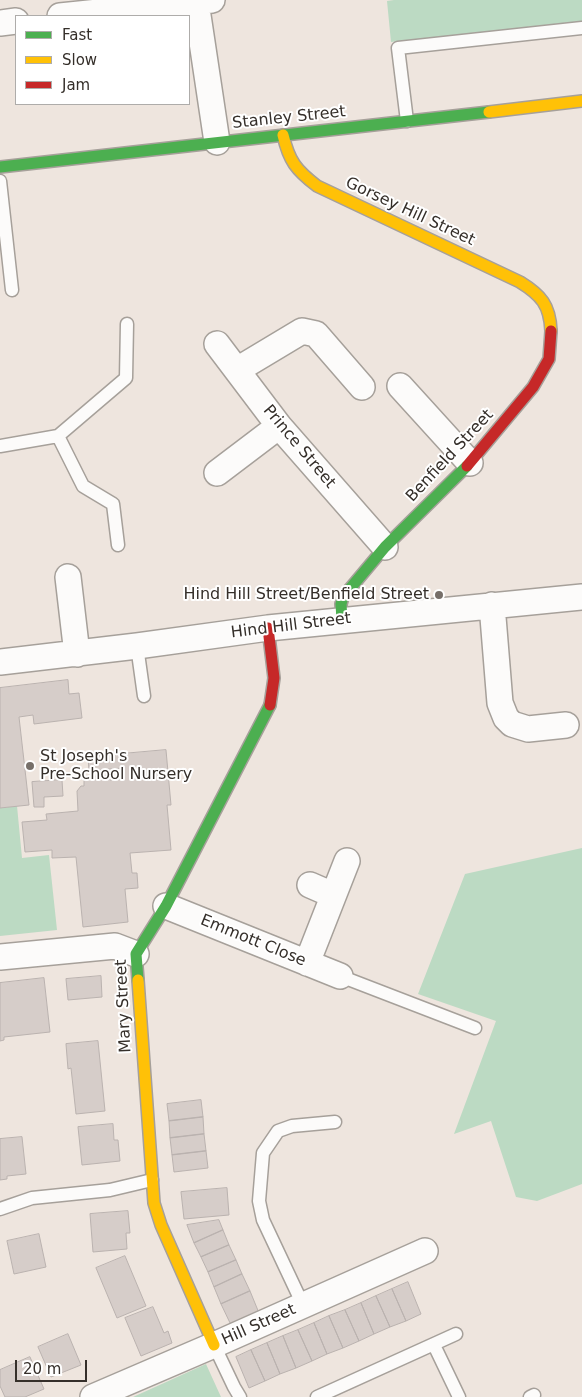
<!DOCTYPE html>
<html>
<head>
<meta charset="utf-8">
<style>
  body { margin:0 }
  #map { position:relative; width:582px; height:1397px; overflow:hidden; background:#eee5de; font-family:"DejaVu Sans",sans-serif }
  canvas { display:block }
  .legend { position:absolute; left:15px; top:15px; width:175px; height:90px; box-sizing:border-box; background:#fff; border:1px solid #aeacaa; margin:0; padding:6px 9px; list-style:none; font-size:15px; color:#352f2a }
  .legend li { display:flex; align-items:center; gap:10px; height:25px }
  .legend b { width:25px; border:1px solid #aeacaa }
  .scale { position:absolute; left:15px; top:1360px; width:72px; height:22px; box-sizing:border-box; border:2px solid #352f2a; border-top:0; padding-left:6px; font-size:15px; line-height:18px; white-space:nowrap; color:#352f2a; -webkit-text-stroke:4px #fff; paint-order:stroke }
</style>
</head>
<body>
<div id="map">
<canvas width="582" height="1397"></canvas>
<ul class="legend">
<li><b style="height:6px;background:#4caf50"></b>Fast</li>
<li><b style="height:6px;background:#ffc107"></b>Slow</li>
<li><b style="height:6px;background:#c62828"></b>Jam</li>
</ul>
<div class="scale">20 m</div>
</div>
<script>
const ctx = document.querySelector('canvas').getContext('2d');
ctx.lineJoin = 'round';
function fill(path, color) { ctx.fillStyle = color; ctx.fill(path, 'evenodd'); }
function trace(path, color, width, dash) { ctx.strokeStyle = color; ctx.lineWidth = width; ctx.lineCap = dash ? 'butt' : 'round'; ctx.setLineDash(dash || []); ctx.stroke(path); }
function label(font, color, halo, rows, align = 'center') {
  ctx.font = font + ' "DejaVu Sans",sans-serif'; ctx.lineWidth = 4; ctx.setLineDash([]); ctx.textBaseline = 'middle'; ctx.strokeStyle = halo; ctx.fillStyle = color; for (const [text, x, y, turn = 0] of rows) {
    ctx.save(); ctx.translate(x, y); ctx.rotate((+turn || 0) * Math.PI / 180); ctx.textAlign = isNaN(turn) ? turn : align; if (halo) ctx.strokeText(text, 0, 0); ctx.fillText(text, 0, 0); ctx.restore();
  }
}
fill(new Path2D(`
  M394,0H582V21L391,42L387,1Z
  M17,806L22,858L49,855L57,930L0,936V808Z
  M582,848V1184L537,1201L516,1197L491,1121L454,1134L496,1021L418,994L465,874Z
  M206,1364L221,1397H133Z`), '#bcdac3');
const building = new Path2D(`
  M68,680L69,694L79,693L82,718L34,724L33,715L19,717L29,805L0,808V688Z
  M166,750L171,805H167L171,850L130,853L132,873H137L138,888L125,889L128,922L83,927L76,857L52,858V850L25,852L22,822L47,820L46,814L78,811L77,791L81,786H84V777L110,775V780L123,779L122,768L89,771L88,757Z
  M62,780L63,796L44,797V807H34L32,782Z
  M101,976L102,997L68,1000L66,979Z
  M44,978L50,1032L4,1037V1040L0,1041V983Z
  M98,1041L105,1111L76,1114L71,1068L68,1069L66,1044Z
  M201,1100L203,1117L169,1121L167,1104Z
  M203,1117L204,1134L170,1138L169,1121Z
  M113,1124L114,1140H118L120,1161L82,1165L78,1127Z
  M204,1134L206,1151L172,1155L170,1138Z
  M22,1137L26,1174L7,1176V1179L0,1180V1139Z
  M206,1151L208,1168L174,1172L172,1155Z
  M227,1188L229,1215L184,1219L181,1192Z
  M128,1211L130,1233H126L127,1249L93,1252L90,1214Z
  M219,1220L223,1230L194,1243L187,1225Z
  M223,1230L229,1245L201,1257L194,1243Z
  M39,1234L46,1267L14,1274L7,1241Z
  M229,1245L236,1260L208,1272L201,1257Z
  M125,1256L146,1306L117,1318L96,1268Z
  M236,1260L242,1274L214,1287L208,1272Z
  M242,1274L250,1291L221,1304L214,1287Z
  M408,1282L421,1314L406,1321L392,1289Z
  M392,1289L406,1321L390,1327L376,1296Z
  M250,1291L259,1313L231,1325L221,1304Z
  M376,1296L390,1327L374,1334L361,1303Z
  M361,1303L374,1334L359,1341L345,1310Z
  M153,1307L164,1333L168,1331L172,1343L141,1356L125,1318Z
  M345,1310L359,1341L343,1348L329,1316Z
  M329,1316L343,1348L327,1354L314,1323Z
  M314,1323L327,1354L312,1361L298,1330Z
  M298,1330L312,1361L296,1368L283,1336Z
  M68,1334L81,1365L51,1377L38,1347Z
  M283,1336L296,1368L280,1374L267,1343Z
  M267,1343L280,1374L265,1381L251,1350Z
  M251,1350L265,1381L249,1388L236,1357Z
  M30,1357L44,1389L25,1397H5L0,1386V1370Z`);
fill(building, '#d6cdc9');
trace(building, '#bab2af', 1);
const lane = new Path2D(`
  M407,121L398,48L582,28
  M0,181L12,290
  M58,436L83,486L113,504L118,545
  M0,446L58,436L126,378L127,324
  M137,646L144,696
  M340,976L475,1028
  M0,1209L32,1198L110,1190L152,1180
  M303,1305L263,1220L259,1201L263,1153L278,1131L292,1126L335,1122
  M214,1345L234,1387L240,1397
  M434,1345L459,1397
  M317,1397L456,1334
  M530,1397L534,1395`);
const street = new Path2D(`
  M196,2L217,142
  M60,16L212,0
  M0,23L16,21
  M217,344L279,426L385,547
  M237,370L302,331L316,334L362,387
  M400,386L470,463
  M217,473L279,426
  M68,577L77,654
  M492,605L500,703L506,718L512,724L528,729L566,725
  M0,662L137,646L268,628L582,597
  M310,885L333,895
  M166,906L340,976
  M0,957L115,946L136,954
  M307,963L347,861
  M93,1397L214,1345L425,1251`);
const fast = new Path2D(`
  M0,167L489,112
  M342,620L341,604L343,597L385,547L467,466
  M138,980L136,954L166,906L270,705`);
const slow = new Path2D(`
  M489,112L582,101
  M283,135C289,161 296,170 317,186L520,282C541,295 550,305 551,331
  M138,980L154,1203L161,1225L214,1345`);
const jam = new Path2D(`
  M467,466L533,387L549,359L551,331
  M268,628L274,678L270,705`);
trace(lane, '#a6a09a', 15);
trace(street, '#a6a09a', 28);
trace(fast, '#a6a09a', 14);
trace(slow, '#a6a09a', 14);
trace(jam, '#a6a09a', 14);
trace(lane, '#fcfbfa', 12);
trace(street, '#fcfbfa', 25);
trace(fast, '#4caf50', 11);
trace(slow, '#ffc107', 11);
trace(jam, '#c62828', 11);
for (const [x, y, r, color] of [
  [439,595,5,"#766f69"],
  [30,766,5,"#766f69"]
]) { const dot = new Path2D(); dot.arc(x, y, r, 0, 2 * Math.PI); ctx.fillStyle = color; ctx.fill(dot); trace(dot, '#fff', 2); }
label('16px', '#352f2a', '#fff', [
  ["Stanley Street",289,118,-6],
  ["Gorsey Hill Street",410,212,25],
  ["Prince Street",299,447,50],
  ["Benfield Street",450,456,-47],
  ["Hind Hill Street",291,626,-7],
  ["Emmott Close",253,941,22],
  ["Mary Street",124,1006,-93],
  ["Hill Street",259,1325,-24]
]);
label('16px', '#352f2a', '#fff', [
  ["Hind Hill Street/Benfield Street",429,595],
  ["St Joseph's",40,757,"left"],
  ["Pre-School Nursery",40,775,"left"]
], 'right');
</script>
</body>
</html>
